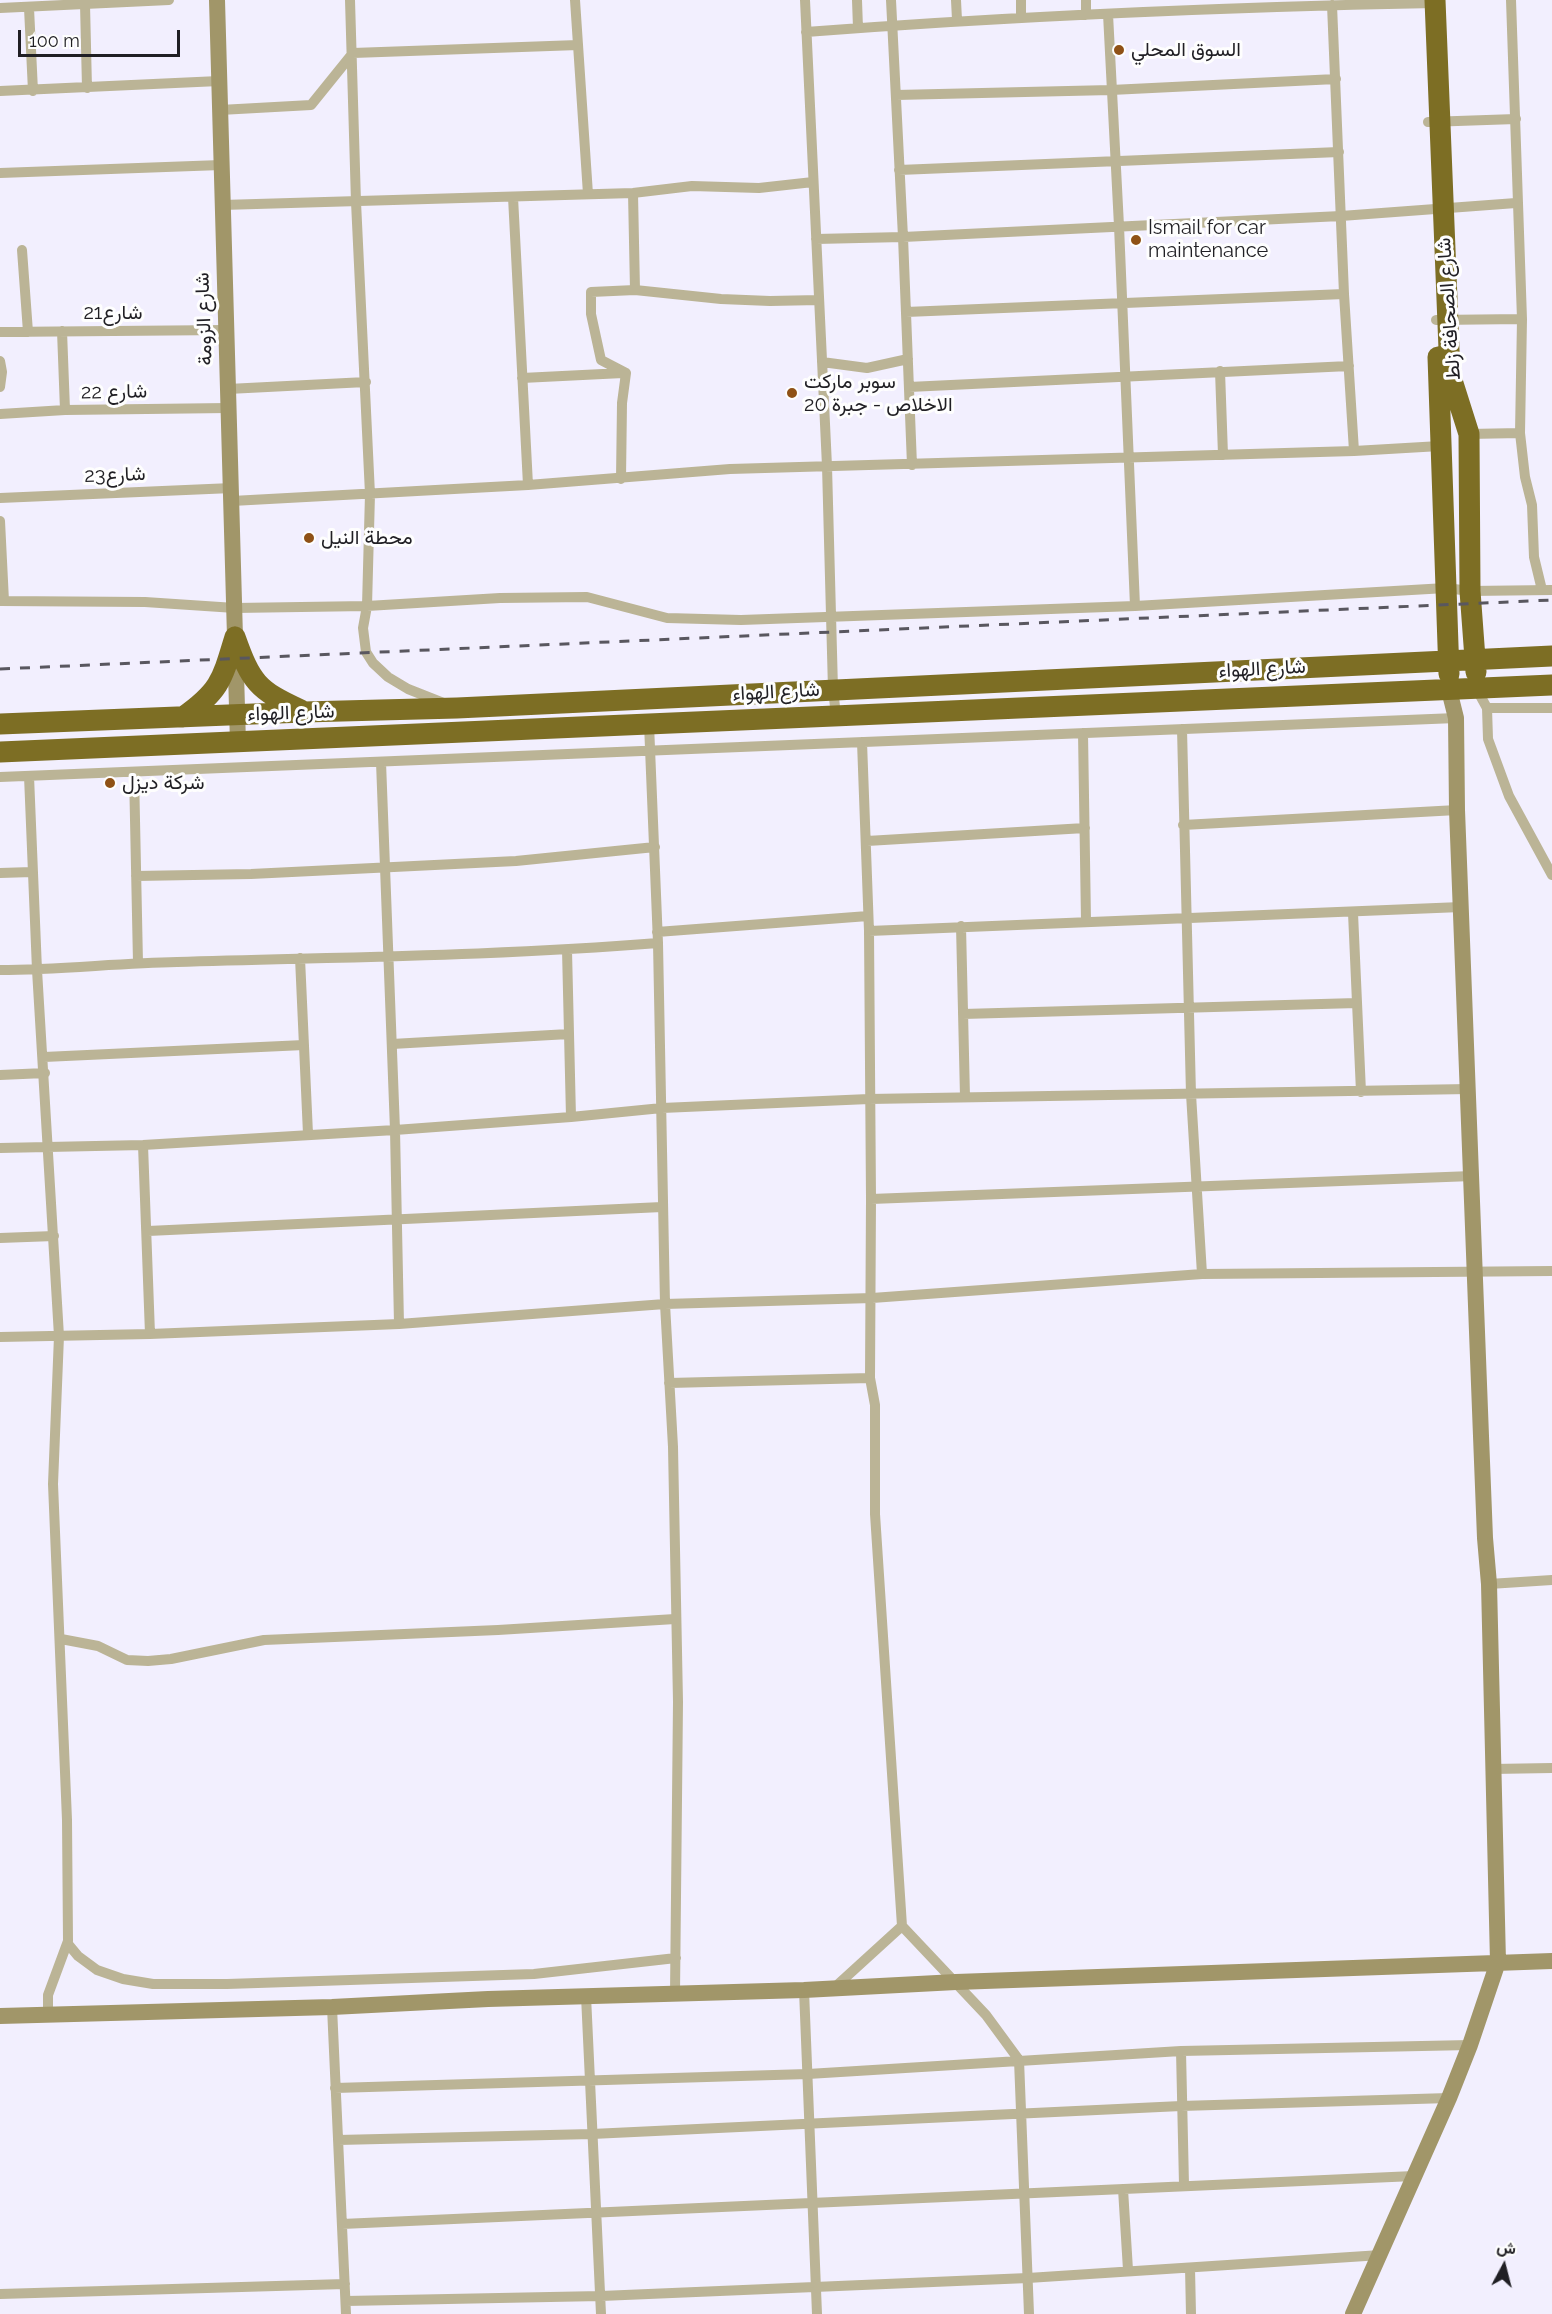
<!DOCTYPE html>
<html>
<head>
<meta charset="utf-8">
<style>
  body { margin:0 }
  #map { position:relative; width:1552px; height:2314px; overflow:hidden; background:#f2effe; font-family:Raleway,Vazirmatn,sans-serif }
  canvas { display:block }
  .north { position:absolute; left:1474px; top:2236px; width:60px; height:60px; -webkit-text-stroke:4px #fefefe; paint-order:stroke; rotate:7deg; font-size:16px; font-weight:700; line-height:24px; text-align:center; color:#201f24 }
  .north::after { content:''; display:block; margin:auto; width:21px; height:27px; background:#201f24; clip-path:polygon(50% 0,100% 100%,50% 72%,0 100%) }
  .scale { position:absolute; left:18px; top:30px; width:162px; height:27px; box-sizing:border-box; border:3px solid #201f24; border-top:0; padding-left:8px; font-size:18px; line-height:21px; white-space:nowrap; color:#201f24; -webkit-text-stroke:4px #fefefe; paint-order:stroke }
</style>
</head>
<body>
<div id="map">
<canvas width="1552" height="2314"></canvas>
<div class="north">ش</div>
<div class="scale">100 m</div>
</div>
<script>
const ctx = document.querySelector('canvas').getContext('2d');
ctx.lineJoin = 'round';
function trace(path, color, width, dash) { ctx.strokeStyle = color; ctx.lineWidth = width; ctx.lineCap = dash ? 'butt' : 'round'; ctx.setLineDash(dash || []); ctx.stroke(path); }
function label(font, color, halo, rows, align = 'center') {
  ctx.font = font + ' Raleway,Vazirmatn,sans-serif'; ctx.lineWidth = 6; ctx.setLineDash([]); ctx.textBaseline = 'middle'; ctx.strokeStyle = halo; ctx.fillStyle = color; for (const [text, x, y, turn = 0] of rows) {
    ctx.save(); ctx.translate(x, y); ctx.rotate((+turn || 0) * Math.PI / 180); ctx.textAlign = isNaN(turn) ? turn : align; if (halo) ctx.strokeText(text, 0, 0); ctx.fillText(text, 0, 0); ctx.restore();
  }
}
trace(new Path2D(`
  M350,0L356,202L370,494L367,606L363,628L366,652L373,663L388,677L408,689L446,704
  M575,0L588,194
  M805,0L827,466L833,689L836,716
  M857,0L858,28
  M891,0L903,237L912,465
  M956,0L957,20
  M1021,0V17
  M1086,0V15
  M1511,0L1522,319L1520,433L1525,477L1532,505L1534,557L1542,590
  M85,4L87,88
  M1332,5L1344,294L1354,451
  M0,8L169,0
  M29,8L33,91
  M1108,14L1119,226L1135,606
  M806,32C1015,16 1225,7 1435,3
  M0,91L219,81
  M896,95L1111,90L1336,79
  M220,110L311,105L353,53L578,45
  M1428,122L1516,119
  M899,170L1339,152
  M0,173L221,165
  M633,193L635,290
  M513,197L528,485
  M222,205L633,193L692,186L759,188L813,182
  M816,239L903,237L1341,216L1516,203
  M22,250L28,332
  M906,312L1344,294
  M1436,320L1522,319
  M62,331L65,410
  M0,332L226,330
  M0,361L2,372L0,387
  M822,362L867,368L908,359
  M1220,371L1223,455
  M626,373L601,360L591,314V292L635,290L721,299L770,301L819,300
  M522,378L623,373
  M909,387L1349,366
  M228,389L366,382
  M0,414L65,410L228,408
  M1469,434L1520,433
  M621,479L622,403L626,373
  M0,498L232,488
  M232,501L528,485L730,469L1354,451L1440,446
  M0,521L4,601
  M0,601L145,602L235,608L367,606L500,598L587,597L667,618L741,620L1135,606L1446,588L1470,591L1552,590
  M1476,688L1487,708L1488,739L1509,796L1552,875
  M1487,708H1552
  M649,724L658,943L665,1304L673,1447L678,1702L675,1994
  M1182,729L1191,1094L1202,1274
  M1083,733L1086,921
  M862,742L869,931L871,1199L870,1378L875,1405V1514L902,1926L986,2015L1019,2060L1029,2314
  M381,762L395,1130L399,1324
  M134,772L138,963
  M29,776L37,970L59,1336L53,1484L67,1820L68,1941L48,1995V2014
  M0,777L1456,718
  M1183,825L1457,810
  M867,841L1085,828
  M0,873L32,872
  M136,876L251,874L516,861L655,847
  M1353,913L1361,1092
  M961,926L965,1097
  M869,931L1461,907
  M657,932L868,916
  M567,950L571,1117
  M300,958L308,1134
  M0,970C59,970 118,963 177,962C337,957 498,956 658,943
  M963,1014L1357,1003
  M392,1044L569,1034
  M44,1057L304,1045
  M0,1075L45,1073
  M143,1145L150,1334
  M0,1148L143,1145L395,1130L571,1117L662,1108L869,1099L1469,1089
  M871,1199L1472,1176
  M148,1231L662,1207
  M0,1238L54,1236
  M0,1337L150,1334L399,1324L665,1304L872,1298L1202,1274L1552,1271
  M669,1383L870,1378
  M1489,1584L1552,1580
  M61,1639L98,1646L127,1660L148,1661L171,1659L264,1640L498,1630L675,1619
  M1492,1769L1552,1768
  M68,1944L78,1956L97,1970L123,1979L153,1984H227L534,1974L676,1958
  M834,1988L902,1926
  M804,1990L817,2314
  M586,1996L601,2314
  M332,2007L346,2314
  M1181,2051L1184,2185
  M335,2088L808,2074L1181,2051L1470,2045
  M338,2140L592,2134L1181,2106L1449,2098
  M1123,2189L1128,2270
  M342,2224L1414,2176
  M1190,2268L1191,2314
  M0,2294L345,2284
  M346,2301L601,2296L1028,2278L1381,2255`), '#bbb496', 10);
trace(new Path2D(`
  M217,0L238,743
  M0,2016L332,2007L488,1999L804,1990L956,1982L1552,1961
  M1353,2314L1449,2098L1470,2045L1498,1962L1489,1584L1485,1538L1481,1436L1457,810L1456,718L1449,690`), '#a19669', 16);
trace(new Path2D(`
  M1435,0L1450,374L1469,434L1470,591L1476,672
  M1438,357L1449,674
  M235,637C251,682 257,690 301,710
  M183,717C220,691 222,680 235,637
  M0,724L304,712L457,708L1552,656
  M0,752L1552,685`), '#7d6e24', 21);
trace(new Path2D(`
  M0,669L1552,600`), '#59575f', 3, [10, 10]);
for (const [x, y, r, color] of [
  [1119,50,6,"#8f5116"],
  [1136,240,6,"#8f5116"],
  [792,393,6,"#8f5116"],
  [309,538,6,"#8f5116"],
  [110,783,6,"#8f5116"]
]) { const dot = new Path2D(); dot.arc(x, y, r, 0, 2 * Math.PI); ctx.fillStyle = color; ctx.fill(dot); trace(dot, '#fefefe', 2); }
label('20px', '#201f24', '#fefefe', [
  ["السوق المحلي",1131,50],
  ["Ismail for car",1148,228],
  ["maintenance",1148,251],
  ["سوبر ماركت",804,382],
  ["الاخلاص - جبرة 20",804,405],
  ["محطة النيل",321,538],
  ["شركة ديزل",122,783]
], 'left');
label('20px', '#201f24', '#fefefe', [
  ["شارع الصحافة زلط",1449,309,-94],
  ["شارع21",113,313],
  ["شارع الزومة",204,319,-92],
  ["شارع 22",114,392,-1],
  ["شارع23",115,475,-2],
  ["شارع الهواء",1262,669,-3],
  ["شارع الهواء",776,692,-3],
  ["شارع الهواء",291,713,-2]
]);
</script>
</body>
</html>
